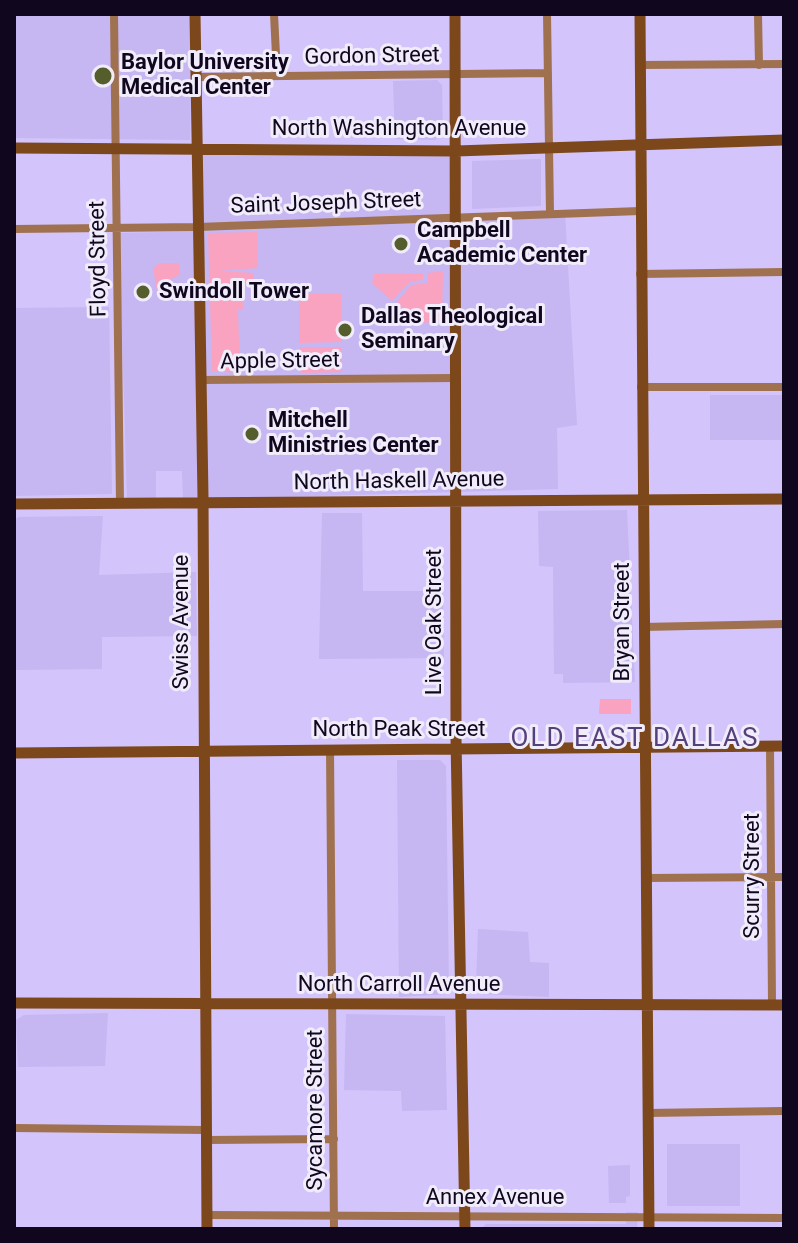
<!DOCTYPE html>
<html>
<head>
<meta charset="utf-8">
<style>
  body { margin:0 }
  #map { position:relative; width:798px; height:1243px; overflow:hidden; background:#d3c4fb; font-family:Roboto,sans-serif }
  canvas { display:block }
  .frame { position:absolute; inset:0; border:16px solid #10071f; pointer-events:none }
</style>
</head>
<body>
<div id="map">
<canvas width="798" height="1243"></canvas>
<div class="frame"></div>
</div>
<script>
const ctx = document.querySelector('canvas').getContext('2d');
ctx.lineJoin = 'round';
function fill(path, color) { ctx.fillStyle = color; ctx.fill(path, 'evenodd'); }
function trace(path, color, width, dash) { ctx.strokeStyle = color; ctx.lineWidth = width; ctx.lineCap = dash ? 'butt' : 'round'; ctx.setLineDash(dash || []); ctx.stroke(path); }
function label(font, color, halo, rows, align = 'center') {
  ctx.font = font + ' Roboto,sans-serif'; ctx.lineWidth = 6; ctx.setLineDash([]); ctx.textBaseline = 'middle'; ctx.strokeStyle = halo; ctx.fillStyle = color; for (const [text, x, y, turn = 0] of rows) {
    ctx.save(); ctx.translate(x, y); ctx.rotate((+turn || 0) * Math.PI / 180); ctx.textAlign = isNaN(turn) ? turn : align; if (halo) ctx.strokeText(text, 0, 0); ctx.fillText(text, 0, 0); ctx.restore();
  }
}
fill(new Path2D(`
  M14,14H192L190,140L14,138Z
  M437,80L442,85L443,133L435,140L395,139L393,81Z
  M199,154H450L458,218L565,213L577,425L557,428L558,489L183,500L182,471H156V499L127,498L119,233L202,231Z
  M541,159V206L472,209V161Z
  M109,307L112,494L14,496V308Z
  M710,395H784V440H710Z
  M627,510L635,682L563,683V674H554L553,567L539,566L538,511Z
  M322,513H362L363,591H443L444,658L319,659Z
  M103,516L99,575L196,572L197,636L102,637V669L15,670L14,521L18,517Z
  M397,760H440L446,766L449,994L399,997Z
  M478,929L528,932L530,962L549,963V997L482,994L476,985Z
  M108,1013L105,1066L18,1067L16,1020L24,1015Z
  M346,1014L445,1016L447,1110L402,1111L401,1091L344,1090Z
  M667,1144H740V1206H667Z
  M630,1165V1196L626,1197V1203H609L608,1166Z
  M626,1212H638L637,1229H481L486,1224H626Z`), '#c6b6f2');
fill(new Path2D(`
  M257,232L258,268L219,271L254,273V283L242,284L243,310H238L240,373L212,371L208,233Z
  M160,263H179L180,275L166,281L162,291H157L153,268Z
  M443,271L442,322L414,323L397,302L411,285L427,283L428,273Z
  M423,273V280L410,282L392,301L372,283L374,274Z
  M341,293L342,342L299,343V294Z
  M300,347H341L342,372L301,373Z
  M600,699H631V714H599Z`), '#faa3c1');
trace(new Path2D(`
  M114,14L120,504
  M274,14L277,76
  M547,14L550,214
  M758,14L759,65
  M639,65L784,64
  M196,77L548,73
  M14,229L198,227L640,211
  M640,274L784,272
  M201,380L455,378
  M641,387H784
  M643,627L784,624
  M770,746L772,1005
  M330,750L334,1229
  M647,878L784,877
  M647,1113L784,1111
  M14,1128L206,1130
  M206,1140L334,1139
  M207,1215L784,1218`), '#9f714f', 8);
trace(new Path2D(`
  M195,14L203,497L207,1229
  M455,14L456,739L465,1229
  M640,14L649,1229
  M14,148L456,151L784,140
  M14,504L784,499
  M14,753L784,746
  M14,1003L784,1005`), '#7c481b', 11);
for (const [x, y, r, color] of [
  [103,76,10,"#555d2c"],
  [401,244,8,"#555d2c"],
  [143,292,8,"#555d2c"],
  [345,330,8,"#555d2c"],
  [252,434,8,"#555d2c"]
]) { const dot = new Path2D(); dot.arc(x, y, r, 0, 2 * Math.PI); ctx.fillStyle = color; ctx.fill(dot); trace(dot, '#f0ecfa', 3); }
label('22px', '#10071f', '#f0ecfa', [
  ["Gordon Street",372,57,-1],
  ["North Washington Avenue",399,129],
  ["Saint Joseph Street",326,204,-2],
  ["Floyd Street",99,259,-91],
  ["Apple Street",280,362,-1],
  ["North Haskell Avenue",399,482,-1],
  ["Swiss Avenue",182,622,-90],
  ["Live Oak Street",435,622,-90],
  ["Bryan Street",623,622,-90],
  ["North Peak Street",399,730],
  ["Scurry Street",753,876,-90],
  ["North Carroll Avenue",399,985],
  ["Sycamore Street",316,1110,-90],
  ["Annex Avenue",495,1198]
]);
label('bold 22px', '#10071f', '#f0ecfa', [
  ["Baylor University",121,63],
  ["Medical Center",121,88],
  ["Campbell",417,231],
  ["Academic Center",417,256],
  ["Swindoll Tower",159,292],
  ["Dallas Theological",361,317],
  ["Seminary",361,342],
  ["Mitchell",268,421],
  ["Ministries Center",268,446]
], 'left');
ctx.letterSpacing = '2px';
label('26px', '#54407b', '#f0ecfa', [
  ["OLD EAST DALLAS",635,739]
]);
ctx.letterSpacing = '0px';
</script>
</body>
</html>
